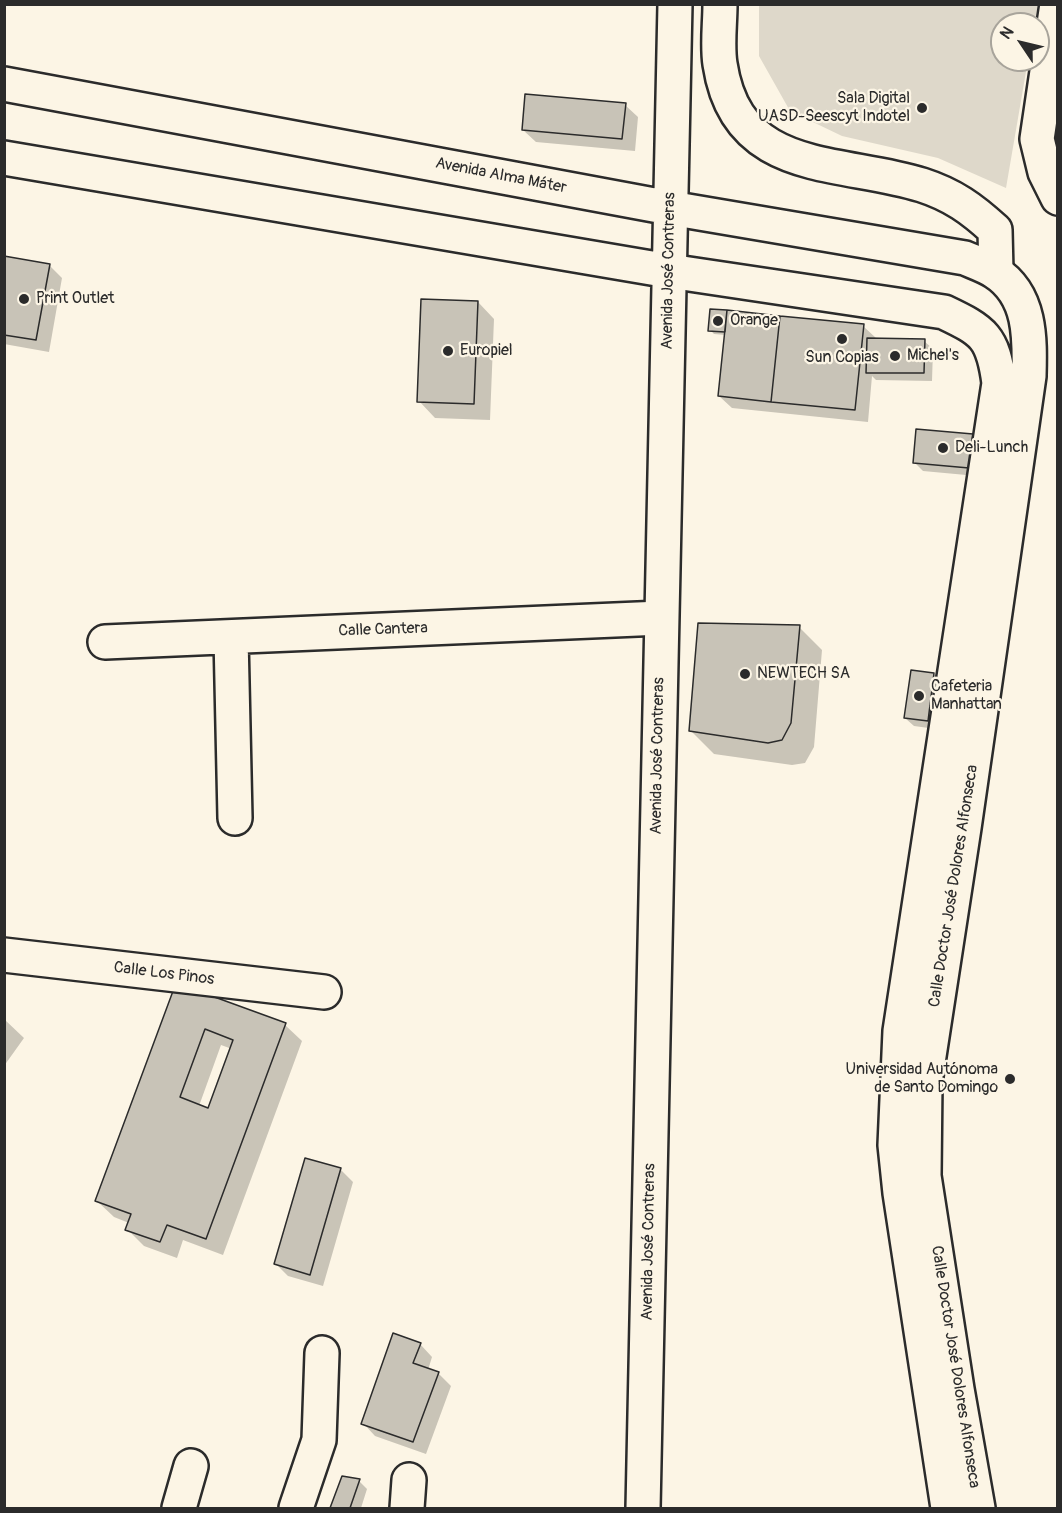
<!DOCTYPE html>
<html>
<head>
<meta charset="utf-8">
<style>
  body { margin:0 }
  #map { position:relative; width:1062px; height:1513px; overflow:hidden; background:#fcf5e5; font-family:Pangolin,sans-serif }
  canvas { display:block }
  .frame { position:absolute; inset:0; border:6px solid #2b2b2b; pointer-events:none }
  .north { position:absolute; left:990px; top:12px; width:60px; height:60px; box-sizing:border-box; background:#fcf5e5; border:2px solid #a8a49b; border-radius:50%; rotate:305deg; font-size:16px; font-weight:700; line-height:24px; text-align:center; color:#2b2b2b }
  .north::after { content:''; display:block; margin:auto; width:21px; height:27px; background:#2b2b2b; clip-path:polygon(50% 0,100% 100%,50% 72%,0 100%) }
</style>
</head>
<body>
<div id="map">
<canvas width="1062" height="1513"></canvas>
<div class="frame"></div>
<div class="north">N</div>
</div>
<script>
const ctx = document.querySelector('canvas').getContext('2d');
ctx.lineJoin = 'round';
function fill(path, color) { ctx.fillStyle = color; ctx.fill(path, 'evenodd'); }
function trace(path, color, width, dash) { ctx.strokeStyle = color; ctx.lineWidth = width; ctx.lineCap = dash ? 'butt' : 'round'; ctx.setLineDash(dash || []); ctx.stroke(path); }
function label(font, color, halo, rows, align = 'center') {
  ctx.font = font + ' Pangolin,sans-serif'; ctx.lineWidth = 4.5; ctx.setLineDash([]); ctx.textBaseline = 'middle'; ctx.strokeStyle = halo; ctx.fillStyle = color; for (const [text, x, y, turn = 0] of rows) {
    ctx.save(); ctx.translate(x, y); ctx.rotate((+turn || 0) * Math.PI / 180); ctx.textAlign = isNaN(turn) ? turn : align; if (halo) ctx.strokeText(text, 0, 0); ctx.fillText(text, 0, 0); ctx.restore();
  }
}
fill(new Path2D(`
  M759,5H1038L1034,24H1002V60H1028L1006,188L938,158L842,136L790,111L759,56Z`), '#ded8ca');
fill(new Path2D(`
  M625,105L638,117L635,151L536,142L523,130Z
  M4,257L49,265L62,278L49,352L4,344Z
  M478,302L494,319L490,420L435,418L419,401Z
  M863,326L876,338L924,341L933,349L932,381L876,380L872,376L868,422L732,408L719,396L726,335L714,334L710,330Z
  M972,435L980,444L977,476L923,471L915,463Z
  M799,627L822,650L814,747L805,763L792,765L714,754L691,731Z
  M934,674L942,683L936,729L914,726L905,718Z
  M177,985L285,1025L302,1041L223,1255L183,1240L177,1258L144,1246L127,1229L129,1223L114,1217L97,1201ZM221,1045L232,1049L209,1110L199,1106Z
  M4,1019L24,1038L4,1066Z
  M340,1169L353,1182L323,1286L288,1276L276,1264Z
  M420,1344L432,1357L428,1370L438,1373L451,1386L426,1454L375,1436L363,1423Z
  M343,1477L359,1481L367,1489L361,1508H332Z`), '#0003');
const building = new Path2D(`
  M525,94L626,103L622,139L522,130Z
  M4,256L50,264L36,340L4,335Z
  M421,299L478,301L474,404L417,402Z
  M710,309L727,310L725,332L708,331Z
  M727,310L780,316L771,402L718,396Z
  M780,316L864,324L855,410L771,402Z
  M867,338L925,339L924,373H866Z
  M916,429L973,434L969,468L913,463Z
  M698,623L800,625L791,723L782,740L768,743L689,731Z
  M911,670L934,673L928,721L904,718Z
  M176,983L286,1023L206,1239L167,1225L160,1242L125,1230L131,1214L95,1201ZM205,1029L233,1040L208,1108L180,1097Z
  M305,1158L341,1168L310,1275L274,1264Z
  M393,1333L421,1343L413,1363L439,1372L413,1442L361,1424Z
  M342,1476L360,1479L350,1508H330Z`);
fill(building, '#c8c3b7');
trace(building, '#2b2b2b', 1.5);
const minor = new Path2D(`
  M1057,4L1037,139L1045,172L1058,198
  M670,208L965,258C974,262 986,266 995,272C1031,295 1030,338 1029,376L964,828L925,1082L924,1176L957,1389L978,1508
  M669,271L944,312C984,331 993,337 999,383L900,1031L895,1145L900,1193L948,1508
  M231,637L235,818
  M105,642L661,618
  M4,955L324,992
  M179,1508L191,1466
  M296,1508L319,1440L322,1353
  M407,1508L409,1480`);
const major = new Path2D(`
  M720,4C720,24 717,45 720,64C737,177 840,159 922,185C953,195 972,209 995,230L996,272
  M4,84L670,208
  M4,158L669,271
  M643,1508L675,4`);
trace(minor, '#2b2b2b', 38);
trace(major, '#2b2b2b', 38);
trace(minor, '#fcf5e5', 33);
trace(major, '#fcf5e5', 33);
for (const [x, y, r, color] of [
  [922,108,6,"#2b2b2b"],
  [24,299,6,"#2b2b2b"],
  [718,321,6,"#2b2b2b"],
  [842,339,6,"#2b2b2b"],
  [448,351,6,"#2b2b2b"],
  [895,356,6,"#2b2b2b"],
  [943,448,6,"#2b2b2b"],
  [745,674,6,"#2b2b2b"],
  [919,696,6,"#2b2b2b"],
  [1010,1079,6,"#2b2b2b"]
]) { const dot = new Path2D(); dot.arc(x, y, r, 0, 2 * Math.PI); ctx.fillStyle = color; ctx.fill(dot); trace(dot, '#fcf5e5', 2); }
label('16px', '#2b2b2b', '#fcf5e5', [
  ["Sala Digital",910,99,"right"],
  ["UASD-Seescyt Indotel",910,117,"right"],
  ["Print Outlet",36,299],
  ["Orange",730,321],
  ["Europiel",460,351],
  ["Michel's",907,356],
  ["Sun Copias",842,358,"center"],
  ["Deli-Lunch",955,448],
  ["NEWTECH SA",757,674],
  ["Cafeteria",931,687],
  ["Manhattan",931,705],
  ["Universidad Autónoma",998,1070,"right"],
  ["de Santo Domingo",998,1088,"right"]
], 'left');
label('16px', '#2b2b2b', '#fcf5e5', [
  ["Avenida Alma Máter",501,176,11],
  ["Avenida José Contreras",669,271,-89],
  ["Calle Cantera",383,630,-2],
  ["Avenida José Contreras",658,756,-89],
  ["Calle Doctor José Dolores Alfonseca",954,886,-81],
  ["Calle Los Pinos",164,974,7],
  ["Avenida José Contreras",649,1242,-89],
  ["Calle Doctor José Dolores Alfonseca",955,1367,81]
]);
</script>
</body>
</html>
